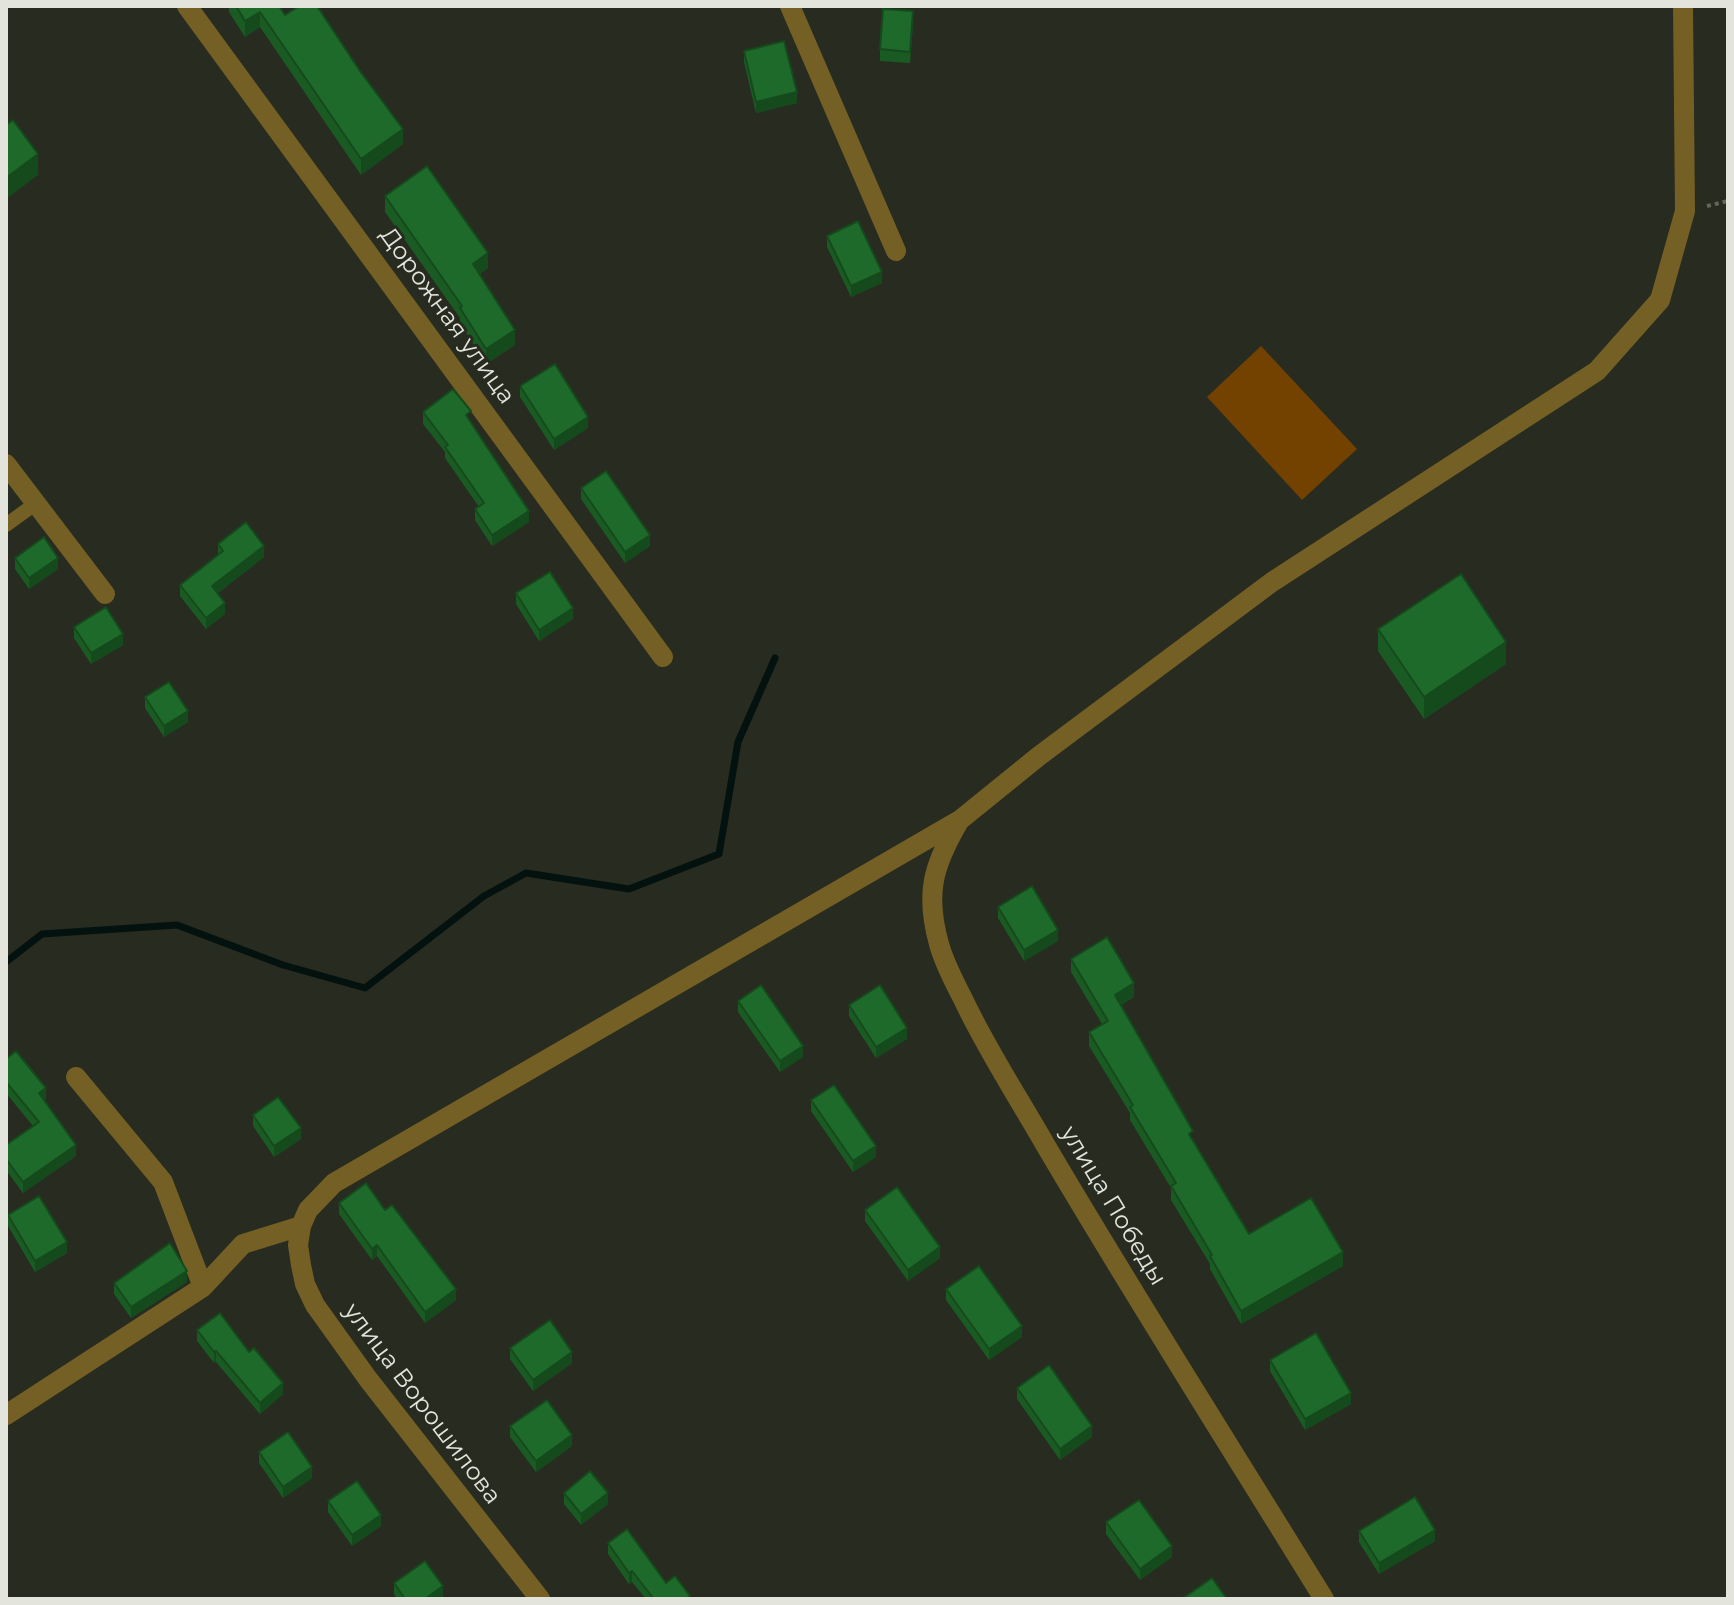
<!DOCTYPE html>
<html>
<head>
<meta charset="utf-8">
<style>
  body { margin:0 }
  #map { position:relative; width:1734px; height:1605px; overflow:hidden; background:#282b1f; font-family:Montserrat,sans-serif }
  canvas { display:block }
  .frame { position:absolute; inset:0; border:8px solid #e3e5dd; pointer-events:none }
</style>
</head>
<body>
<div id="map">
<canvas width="1734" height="1605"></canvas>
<div class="frame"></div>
</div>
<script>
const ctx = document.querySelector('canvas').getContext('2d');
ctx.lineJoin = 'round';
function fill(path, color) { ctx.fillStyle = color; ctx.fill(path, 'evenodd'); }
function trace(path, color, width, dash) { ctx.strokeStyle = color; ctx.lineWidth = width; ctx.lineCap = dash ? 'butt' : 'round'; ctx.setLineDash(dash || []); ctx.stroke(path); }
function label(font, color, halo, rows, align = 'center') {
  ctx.font = font + ' Montserrat,sans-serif'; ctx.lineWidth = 6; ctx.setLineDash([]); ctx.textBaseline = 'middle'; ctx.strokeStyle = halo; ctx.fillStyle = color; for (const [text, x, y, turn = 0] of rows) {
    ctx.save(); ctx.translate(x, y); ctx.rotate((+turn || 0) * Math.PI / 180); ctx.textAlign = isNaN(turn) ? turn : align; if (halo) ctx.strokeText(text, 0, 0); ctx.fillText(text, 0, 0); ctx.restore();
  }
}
fill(new Path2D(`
  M1261,346L1357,449L1302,500L1207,397Z`), '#744200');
trace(new Path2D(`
  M6,962L42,934L177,925L283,965L365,988L484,896L526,873L629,889L719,854L738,742L775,658`), '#03120e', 7);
trace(new Path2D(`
  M1707,206L1728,201`), '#63665b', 4, [4, 4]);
trace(new Path2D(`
  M6,525L35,504`), '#746024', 14);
trace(new Path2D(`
  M187,6L663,657
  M790,6L896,251
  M6,464L105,594
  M958,823C933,866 925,894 939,944C944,963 954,981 963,999C987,1050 1018,1097 1046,1146C1136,1299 1231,1448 1324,1599
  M76,1077L163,1182L203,1287
  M6,1415L203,1287L243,1244L301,1226
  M540,1599L368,1379L315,1305L305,1284L301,1265L298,1245L301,1226L308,1210L334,1183L960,820L1039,756L1272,582L1597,371L1660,300L1685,211L1683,6`), '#746024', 20);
fill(new Path2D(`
  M229,6H279L285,15L403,144L361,175L260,27L245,37L229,12Z
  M913,22L910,63L880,61V49Z
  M744,51L797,103L756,113L744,62Z
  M385,196L488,268L480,274L515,345L486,364L460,323V318L385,212Z
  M827,236L882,283L851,297L827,247Z
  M520,386L588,428L554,450L520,397Z
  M423,412L471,422L529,522L492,546L475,520V509L479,507L445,458V452L423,424Z
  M581,488L650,546L625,563L581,499Z
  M218,544L264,557L218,593L225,614L206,629L180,596V585L218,555Z
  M15,558L58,569L29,589L15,569Z
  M516,593L573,619L539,641L516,604Z
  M74,627L123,645L91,664L74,638Z
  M1378,629L1506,664L1424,719L1378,651Z
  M145,697L188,722L164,737L145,708Z
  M998,907L1058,941L1024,961L998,918Z
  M1071,959L1134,997L1121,1005L1193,1142L1249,1234L1343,1266L1241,1324L1210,1269V1264L1171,1200V1188L1130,1120V1113L1089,1046V1032L1102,1024L1071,972Z
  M738,1001L803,1057L780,1072L738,1012Z
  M849,1005L907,1039L876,1058L849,1016Z
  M6,1059L46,1099L44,1100L76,1156L23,1193L6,1170V1145L33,1126L6,1093Z
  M811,1100L876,1157L853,1172L811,1111Z
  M253,1115L301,1139L274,1157L253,1126Z
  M339,1203L385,1210L456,1300L425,1323L377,1256L372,1260L339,1214Z
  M865,1210L940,1258L908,1281L865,1221Z
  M8,1215L67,1253L35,1272L8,1226Z
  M187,1282L131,1318L114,1294V1283Z
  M946,1289L1022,1337L989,1360L946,1300Z
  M197,1330L249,1352L283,1394L260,1414L216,1362L214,1363L197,1341Z
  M510,1348L572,1363L533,1391L510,1359Z
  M1270,1360L1351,1404L1305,1430L1270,1371Z
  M1017,1388L1092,1437L1060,1460L1017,1399Z
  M510,1426L572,1446L536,1472L510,1437Z
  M259,1452L312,1478L283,1498L259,1463Z
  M564,1493L608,1504L581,1525L564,1504Z
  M328,1501L381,1526L352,1546L328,1512Z
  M1106,1522L1172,1557L1140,1580L1106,1534Z
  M1359,1531L1435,1541L1379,1574L1359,1542Z
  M608,1543L666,1583L690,1599H646L632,1582L629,1584L608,1554Z
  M394,1583L443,1597L440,1599H397L394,1594Z`), '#1a5b24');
fill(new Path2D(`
  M260,12V27L245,37V21Z
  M797,92V103L756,113V102Z
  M403,129V144L361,175V159Z
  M38,154V175L6,199V178Z
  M488,253V268L473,279V264Z
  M882,272V283L851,297V286Z
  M515,330V345L486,364V349Z
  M588,417V428L554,450V439Z
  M529,511V522L492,546V535Z
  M650,535V546L625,563V552Z
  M264,546V557L212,597V586Z
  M58,558V569L29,589V578Z
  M225,603V614L206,629V618Z
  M573,608V619L539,641V630Z
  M123,634V645L91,664V653Z
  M1506,642V664L1424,719V697Z
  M188,711V722L164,737V726Z
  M1058,930V941L1024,961V950Z
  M1134,983V997L1115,1009V995Z
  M907,1028V1039L876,1058V1047Z
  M803,1046V1057L780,1072V1061Z
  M46,1088V1099L39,1104V1093Z
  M301,1128V1139L274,1157V1146Z
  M76,1145V1156L23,1193V1182Z
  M876,1146V1157L853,1172V1161Z
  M67,1242V1253L35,1272V1261Z
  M377,1245V1256L372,1260V1249Z
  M940,1247V1258L908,1281V1270Z
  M1343,1252V1266L1241,1324V1311Z
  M187,1271V1282L131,1318V1307Z
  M456,1289V1300L425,1323V1312Z
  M1022,1326V1337L989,1360V1349Z
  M216,1351V1362L214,1363V1352Z
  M572,1352V1363L533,1391V1380Z
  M283,1383V1394L260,1414V1403Z
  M1351,1393V1404L1305,1430V1419Z
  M1092,1426V1437L1060,1460V1449Z
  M572,1435V1446L536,1472V1461Z
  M312,1467V1478L283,1498V1487Z
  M608,1493V1504L581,1525V1514Z
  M381,1515V1526L352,1546V1535Z
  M1435,1530V1541L1379,1574V1563Z
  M1172,1546V1557L1140,1580V1569Z
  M632,1571V1582L629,1584V1573Z
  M443,1586V1597L440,1599H425Z`), '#154a1d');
const building = new Path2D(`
  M236,6H279L285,15L299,6H317L360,71L403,129L361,159L260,12L245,21Z
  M883,9L913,11L910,52L880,49Z
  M784,41L797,92L756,102L744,51Z
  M13,120L38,154L6,178V125Z
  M427,166L488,253L473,264L515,330L486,349L460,308L462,306L385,196Z
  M858,221L882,272L851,286L827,236Z
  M555,364L588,417L554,439L520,386Z
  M453,389L471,411L466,415L529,511L492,535L475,509L484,503L445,447L448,445L423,412Z
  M606,471L650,535L625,552L581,488Z
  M246,522L264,546L212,586L225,603L206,618L180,585L223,551L218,544Z
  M44,537L58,558L29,578L15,558Z
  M550,572L573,608L539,630L516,593Z
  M1461,574L1506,642L1424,697L1378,629Z
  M106,607L123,634L91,653L74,627Z
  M169,682L188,711L164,726L145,697Z
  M1032,886L1058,930L1024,950L998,907Z
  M1107,937L1134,983L1115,995L1193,1131L1189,1134L1249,1234L1311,1198L1343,1252L1241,1311L1210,1256L1212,1255L1171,1186L1176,1183L1130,1107L1133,1105L1089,1032L1108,1021L1071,959Z
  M761,985L803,1046L780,1061L738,1001Z
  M880,985L907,1028L876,1047L849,1005Z
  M16,1051L46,1088L39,1093L76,1145L23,1182L6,1159V1145L39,1122L6,1082V1059Z
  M834,1085L876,1146L853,1161L811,1100Z
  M278,1097L301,1128L274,1146L253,1115Z
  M366,1183L385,1210L392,1205L456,1289L425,1312L377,1245L372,1249L339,1203Z
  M897,1187L940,1247L908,1270L865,1210Z
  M39,1196L67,1242L35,1261L8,1215Z
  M170,1243L187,1271L131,1307L114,1283Z
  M979,1266L1022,1326L989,1349L946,1289Z
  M220,1313L249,1352L254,1348L283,1383L260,1403L216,1351L214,1352L197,1330Z
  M550,1320L572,1352L533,1380L510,1348Z
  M1316,1333L1351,1393L1305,1419L1270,1360Z
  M1049,1365L1092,1426L1060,1449L1017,1388Z
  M547,1400L572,1435L536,1461L510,1426Z
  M288,1432L312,1467L283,1487L259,1452Z
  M590,1471L608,1493L581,1514L564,1493Z
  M357,1481L381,1515L352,1535L328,1501Z
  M1415,1497L1435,1530L1379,1563L1359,1531Z
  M1139,1500L1172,1546L1140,1569L1106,1522Z
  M627,1529L666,1583L675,1576L690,1596L686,1599H654L632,1571L629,1573L608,1543Z
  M425,1561L443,1586L425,1599H405L394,1583Z
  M1212,1578L1227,1599H1182Z`);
fill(building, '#1e6a2a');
trace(building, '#154a1d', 2);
label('24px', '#e3e5dd', '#282b1f', [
  ["Дорожная улица",447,316,54],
  ["улица Победы",1113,1206,59],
  ["улица Ворошилова",422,1404,53]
]);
</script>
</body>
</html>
